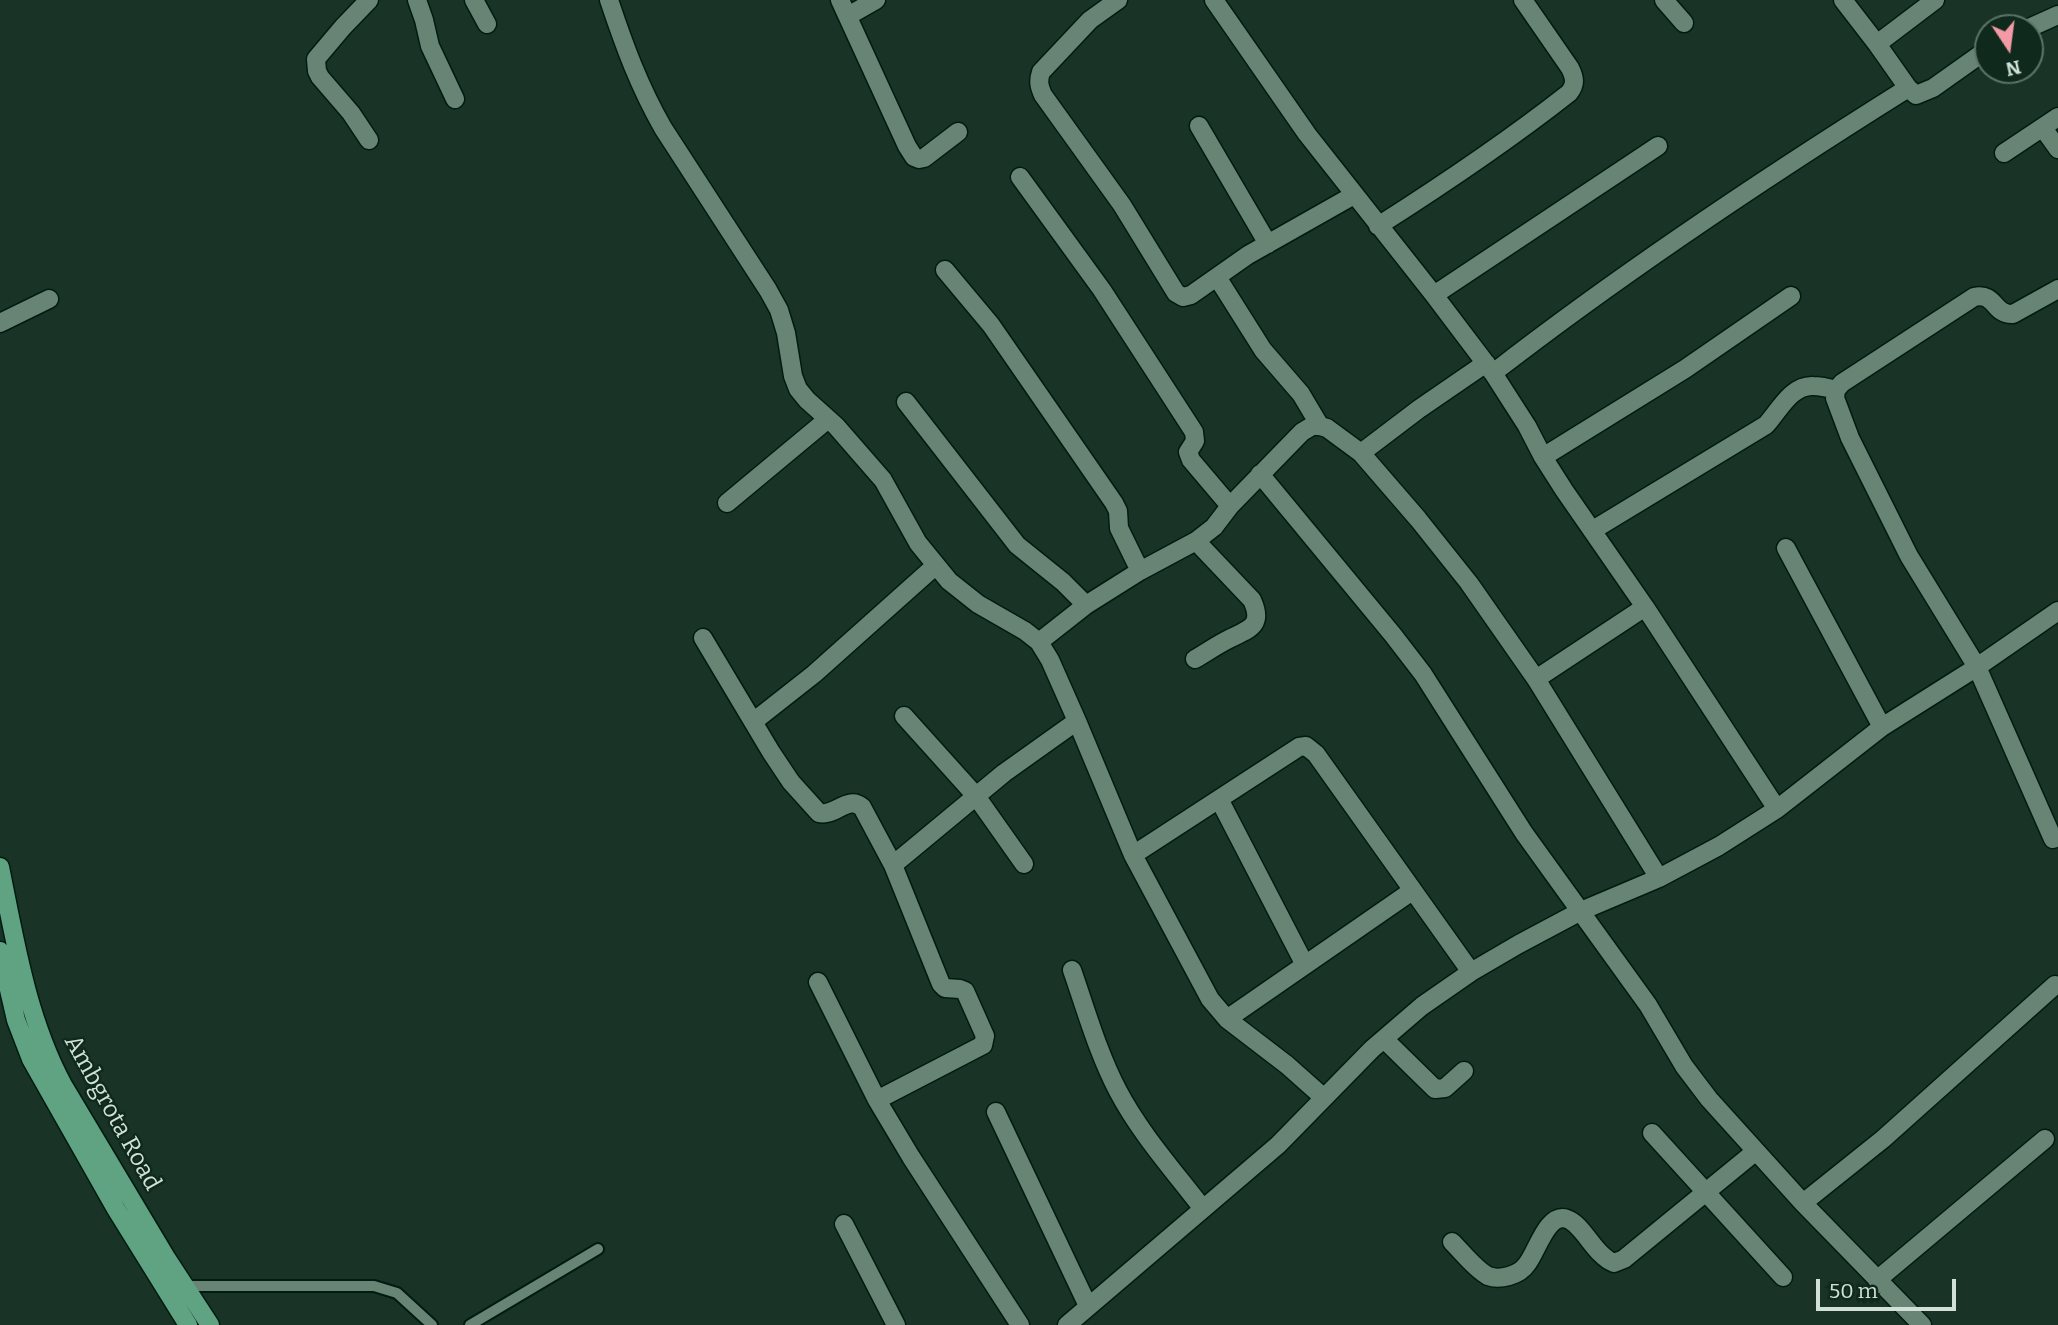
<!DOCTYPE html>
<html>
<head>
<meta charset="utf-8">
<style>
  body { margin:0 }
  #map { position:relative; width:2058px; height:1325px; overflow:hidden; background:#193427; font-family:Bitter,serif }
  canvas { display:block }
  .north { position:absolute; left:1974px; top:14px; width:70px; height:70px; box-sizing:border-box; background:#0f2a1d; border:2px solid #5d7368; border-radius:50%; rotate:167deg; font-size:19px; font-weight:700; line-height:28px; text-align:center; color:#d1e1d8 }
  .north::after { content:''; display:block; margin:auto; width:24px; height:32px; background:#f49aa6; clip-path:polygon(50% 0,100% 100%,50% 72%,0 100%) }
  .scale { position:absolute; left:1816px; top:1279px; width:140px; height:32px; box-sizing:border-box; border:4px solid #d1e1d8; border-top:0; padding-left:9px; font-size:21px; line-height:24px; white-space:nowrap; color:#d1e1d8; -webkit-text-stroke:5px #0f2a1d; paint-order:stroke }
</style>
</head>
<body>
<div id="map">
<canvas width="2058" height="1325"></canvas>
<div class="north">N</div>
<div class="scale">50 m</div>
</div>
<script>
const ctx = document.querySelector('canvas').getContext('2d');
ctx.lineJoin = 'round';
function trace(path, color, width, dash) { ctx.strokeStyle = color; ctx.lineWidth = width; ctx.lineCap = dash ? 'butt' : 'round'; ctx.setLineDash(dash || []); ctx.stroke(path); }
function label(font, color, halo, rows, align = 'center') {
  ctx.font = font + ' Bitter,serif'; ctx.lineWidth = 5; ctx.setLineDash([]); ctx.textBaseline = 'middle'; ctx.strokeStyle = halo; ctx.fillStyle = color; for (const [text, x, y, turn = 0] of rows) {
    ctx.save(); ctx.translate(x, y); ctx.rotate((+turn || 0) * Math.PI / 180); ctx.textAlign = isNaN(turn) ? turn : align; if (halo) ctx.strokeText(text, 0, 0); ctx.fillText(text, 0, 0); ctx.restore();
  }
}
const service = new Path2D(`
  M185,1286H374L397,1293L432,1325
  M470,1325L598,1249`);
const minor = new Path2D(`
  M417,0L424,20L430,46L455,99
  M474,0L487,24
  M609,0C624,45 639,86 663,128L768,290L779,310L786,333L793,376L798,389L807,400L836,426L883,480L918,543L949,581L978,604L1025,631L1039,642L1050,660L1077,721L1133,855L1210,999L1227,1019L1287,1065L1323,1097
  M840,0L907,146L914,157L919,159L924,158L958,132
  M1118,0L1090,20L1041,72C1038,81 1039,86 1043,95L1122,205L1176,293L1183,297L1191,295L1248,255L1354,195
  M1214,0L1307,134L1434,295L1493,373L1527,426L1543,457L1564,490L1645,607L1777,809
  M1664,0L1684,23
  M1843,0L1877,44L1908,88L1916,95L1933,88L1988,49
  M848,16L876,0
  M2029,28L2058,15
  M1877,44L1935,0
  M1199,126L1268,244
  M2043,128L2058,149
  M369,140L351,113L320,77L317,71L316,59L343,27L369,0
  M2004,153L2058,117
  M1020,177L1102,290L1194,432L1195,441L1188,452L1191,460L1230,506
  M1378,226C1444,184 1508,141 1569,93C1576,84 1575,78 1570,68L1523,0
  M945,270L991,325L1114,503L1118,511L1119,528L1140,571
  M1217,277L1263,350L1301,394L1320,426
  M1434,295L1658,146
  M0,323L49,299
  M1493,373C1626,270 1766,177 1908,88
  M906,402L1017,545L1063,582L1086,605
  M1361,453L1419,409L1486,363
  M1543,457L1685,369L1791,296
  M1260,474L1393,635L1423,674L1524,833L1648,1005L1684,1066L1709,1099L1803,1203L1922,1325
  M727,503L828,419
  M1593,530L1766,425C1779,411 1791,385 1813,386C1821,386 1829,388 1836,390
  M1786,548L1882,727
  M703,638L771,752L791,782L819,813C835,817 847,795 862,807L893,865L941,984L945,988L960,989L965,991L985,1036L983,1045L877,1100
  M1039,642L1086,605L1140,571L1196,541L1214,527L1230,506L1302,432L1312,426H1320L1327,428L1361,453L1418,519L1469,583L1536,679L1659,878
  M1195,659C1207,652 1217,645 1229,639C1249,629 1264,626 1252,600L1196,541
  M1536,679L1645,607
  M904,716L976,796L1024,864
  M753,722L814,674L935,566
  M1219,799L1305,965
  M2053,839L1977,667L1909,556L1850,438L1835,398L1836,390L1842,383L1974,297C1996,292 1993,315 2013,314L2058,289
  M1133,855L1299,747L1306,746L1316,754L1471,972
  M893,865L1004,773L1077,721
  M1072,970C1086,1010 1098,1053 1118,1091C1140,1133 1174,1171 1203,1209
  M818,982L877,1100L911,1157L1020,1325
  M1227,1019L1412,891
  M1384,1039L1435,1089L1445,1088L1464,1071
  M996,1112L1088,1306
  M1652,1133L1783,1277
  M1803,1203L1883,1139L2055,985
  M844,1224L896,1325
  M1452,1242C1463,1253 1475,1269 1488,1276C1496,1279 1502,1278 1509,1276C1516,1274 1523,1270 1527,1264C1537,1252 1547,1212 1567,1219C1583,1224 1594,1255 1614,1263L1624,1259L1756,1151
  M1877,1280L2045,1139
  M1067,1325L1278,1145L1372,1049L1422,1006L1471,972L1519,944L1581,911L1659,878L1719,846L1777,809L1882,727L1977,667L2058,611`);
const primary = new Path2D(`
  M0,867C15,941 27,1018 63,1085L167,1259L210,1325
  M0,951L16,1020L31,1059L116,1209L188,1325`);
trace(service, '#011b10', 14);
trace(minor, '#011b10', 21);
trace(primary, '#011b10', 21);
trace(service, '#678475', 10);
trace(minor, '#678475', 18);
trace(primary, '#60a383', 18);
label('24px', '#d1e1d8', '#0f2a1d', [
  ["Ambgrota Road",112,1113,61]
]);
</script>
</body>
</html>
